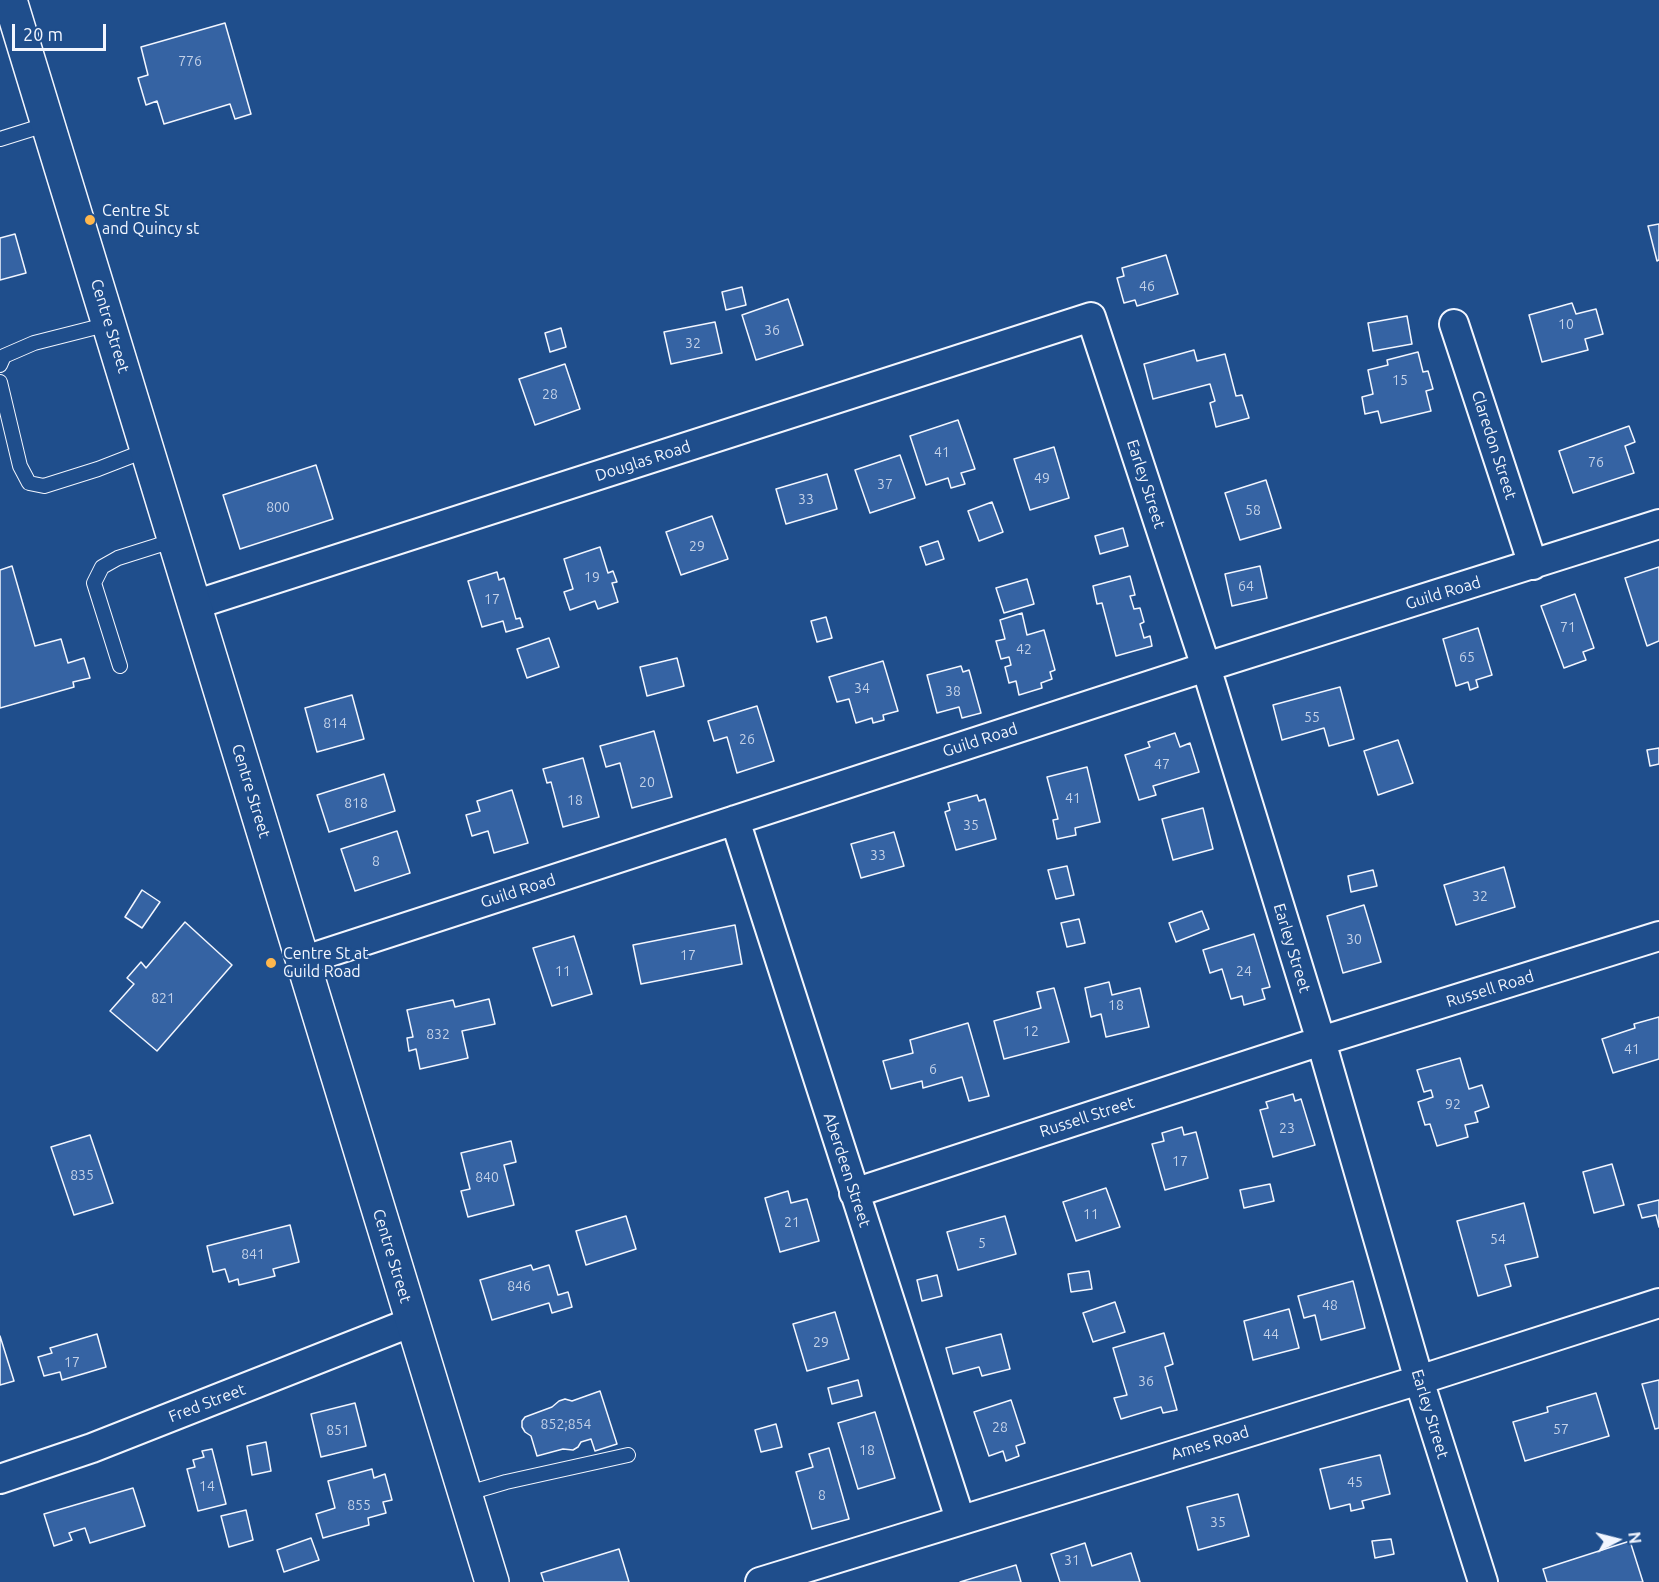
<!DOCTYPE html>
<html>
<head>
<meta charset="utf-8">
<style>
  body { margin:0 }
  #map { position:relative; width:1659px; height:1582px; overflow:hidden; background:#1f4e8c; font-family:Ubuntu,sans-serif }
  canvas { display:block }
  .north { position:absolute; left:1587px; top:1510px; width:60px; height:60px; -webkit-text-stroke:4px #1f4e8c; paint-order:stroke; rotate:83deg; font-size:16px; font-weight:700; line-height:24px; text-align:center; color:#f2f6ff }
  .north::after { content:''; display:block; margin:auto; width:21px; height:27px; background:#f2f6ff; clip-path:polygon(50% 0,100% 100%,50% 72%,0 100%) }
  .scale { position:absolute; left:12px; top:24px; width:94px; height:27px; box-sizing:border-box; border:3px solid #f2f6ff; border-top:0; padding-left:8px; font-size:18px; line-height:21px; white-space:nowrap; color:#f2f6ff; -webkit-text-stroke:4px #1f4e8c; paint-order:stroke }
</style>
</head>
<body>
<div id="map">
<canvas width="1659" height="1582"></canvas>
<div class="north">N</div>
<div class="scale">20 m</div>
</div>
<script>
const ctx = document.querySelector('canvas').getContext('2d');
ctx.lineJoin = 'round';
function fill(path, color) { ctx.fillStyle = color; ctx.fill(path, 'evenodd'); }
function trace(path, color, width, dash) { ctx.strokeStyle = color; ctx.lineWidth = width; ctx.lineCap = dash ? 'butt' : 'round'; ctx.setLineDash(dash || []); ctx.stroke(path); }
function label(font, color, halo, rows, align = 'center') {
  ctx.font = font + ' Ubuntu,sans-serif'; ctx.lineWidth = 4.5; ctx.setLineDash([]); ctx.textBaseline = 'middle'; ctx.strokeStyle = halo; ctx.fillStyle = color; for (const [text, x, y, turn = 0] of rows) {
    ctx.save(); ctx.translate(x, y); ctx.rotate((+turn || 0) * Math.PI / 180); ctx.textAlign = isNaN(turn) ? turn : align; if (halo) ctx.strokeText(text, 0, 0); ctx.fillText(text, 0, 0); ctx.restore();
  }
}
const building = new Path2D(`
  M225,23L251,114L235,119L230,104L164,124L157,101L146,105L138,78L148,75L141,47Z
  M1659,224V260L1657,261L1648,226Z
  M15,234L26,273L0,280V238Z
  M1166,255L1178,294L1137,306L1135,300L1124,303L1117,278L1124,276L1122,268Z
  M742,287L746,305L726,310L722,292Z
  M788,299L803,345L756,360L742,315Z
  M1572,303L1576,314L1596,309L1603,334L1585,339L1588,350L1542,362L1529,315Z
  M1407,316L1412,344L1373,351L1368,323Z
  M715,322L722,353L671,364L664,332Z
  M561,328L566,347L550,352L545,333Z
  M1194,350L1197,361L1225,354L1236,396L1242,395L1249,418L1216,427L1210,403L1215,401L1210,384L1153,399L1144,364Z
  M1418,352L1423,372L1428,371L1433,389L1426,391L1431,411L1381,423L1378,411L1365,414L1362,397L1373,394L1368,370L1388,365L1387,360Z
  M565,364L580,409L535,425L519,379Z
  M958,420L975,469L961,473L965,484L951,488L948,478L926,485L910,436Z
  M1629,426L1635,442L1625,446L1634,473L1573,493L1559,451Z
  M1054,447L1069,498L1030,510L1014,459Z
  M900,455L915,498L870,513L855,470Z
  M316,465L333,519L240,549L223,495Z
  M827,474L837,509L786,524L776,489Z
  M1266,480L1281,528L1240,540L1225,493Z
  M992,502L1003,532L979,541L968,511Z
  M712,516L728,559L681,575L666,532Z
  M1123,528L1128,546L1100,554L1095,536Z
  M938,541L944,559L926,565L920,547Z
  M600,547L608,573L613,571L617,582L612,583L618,602L598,609L595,601L570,610L564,592L573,589L564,559Z
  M12,566L35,646L61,639L68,663L84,658L90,678L73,682L74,687L0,708V570Z
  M1260,566L1267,598L1232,606L1225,574Z
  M1659,567V641L1647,646L1625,578Z
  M497,572L499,580L504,578L516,619L520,618L523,627L506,632L503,621L482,627L468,581Z
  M1130,576L1135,595L1130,596L1134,609L1140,608L1144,622L1140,624L1144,638L1150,636L1152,646L1116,656L1102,603L1097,604L1093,586Z
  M1027,579L1034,604L1004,613L996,588Z
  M1575,594L1594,648L1583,652L1586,660L1564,668L1541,606Z
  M1022,613L1027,635L1044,630L1055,670L1050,672L1052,679L1041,683L1042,688L1019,695L1016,681L1009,683L1005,667L1011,665L1009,657L1001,659L996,641L1005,639L1000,620Z
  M826,617L832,638L817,642L811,621Z
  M1478,628L1492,675L1476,680L1478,687L1470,690L1468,682L1456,686L1443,639Z
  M549,638L559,667L527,678L517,649Z
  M677,658L684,686L647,696L640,667Z
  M883,661L898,711L883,715L884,720L873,723L872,718L856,723L849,699L837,702L829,677Z
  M961,666L963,672L969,670L981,713L962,718L959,707L937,713L927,675Z
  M1340,687L1354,739L1329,746L1324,728L1282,740L1273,705Z
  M352,695L364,739L317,752L305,708Z
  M757,706L774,761L737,773L727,737L714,741L708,721Z
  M654,731L672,797L632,808L620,763L606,767L600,746Z
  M1175,733L1180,747L1190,743L1199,772L1153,786L1156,795L1139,800L1125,755L1150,747L1148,742Z
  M1398,740L1413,783L1378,795L1364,751Z
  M1659,748V764L1650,766L1647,750Z
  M583,758L599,817L563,827L551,782L547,783L543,769Z
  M1087,767L1100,822L1075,828L1076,835L1057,839L1053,820L1058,819L1047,777Z
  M384,774L395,811L329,832L317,795Z
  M512,790L528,843L494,853L488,831L472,836L466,815L480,811L477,801Z
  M977,795L979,801L985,799L996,839L956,850L945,812L950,810L948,803Z
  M1203,808L1213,849L1173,860L1162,819Z
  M397,831L410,873L355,891L341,849Z
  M894,832L904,866L861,878L851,844Z
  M1067,866L1074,895L1056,899L1048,870Z
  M1504,867L1515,907L1456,925L1444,885Z
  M1373,870L1377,886L1351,892L1348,876Z
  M142,890L160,902L142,928L125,917Z
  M1364,905L1381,962L1343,973L1327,916Z
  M1202,911L1209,929L1176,942L1169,923Z
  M1079,919L1085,943L1067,947L1061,923Z
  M185,922L232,965L157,1051L110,1011L134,984L127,978L141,962L146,968Z
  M735,925L742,964L641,984L633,945Z
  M1254,934L1270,987L1262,989L1265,999L1244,1005L1242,996L1231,999L1222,969L1210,973L1203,950Z
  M574,936L592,994L552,1006L533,948Z
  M1109,982L1112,995L1140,988L1149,1027L1106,1037L1101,1014L1091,1017L1085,988Z
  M1054,988L1069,1042L1004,1059L994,1021L1041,1008L1037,992Z
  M489,999L495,1024L462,1031L468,1058L420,1069L416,1049L409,1051L407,1038L413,1037L407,1010L453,1000L455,1007Z
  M1659,1017V1059L1613,1073L1602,1039L1635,1028L1634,1024Z
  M968,1023L989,1096L969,1101L962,1077L923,1088L922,1081L891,1089L883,1061L913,1053L910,1040Z
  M1460,1058L1469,1089L1482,1085L1489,1107L1475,1112L1478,1122L1465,1125L1468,1137L1437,1146L1430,1124L1425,1125L1418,1102L1433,1097L1431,1090L1424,1092L1417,1070Z
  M1293,1094L1295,1101L1301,1099L1315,1145L1273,1157L1260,1110L1268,1108L1266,1102Z
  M1182,1127L1184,1135L1196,1132L1208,1178L1165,1190L1152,1144L1164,1141L1162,1133Z
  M90,1135L113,1203L74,1215L51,1147Z
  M511,1141L516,1162L504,1165L514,1205L468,1217L461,1191L470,1189L461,1153Z
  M1612,1164L1624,1205L1594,1213L1583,1172Z
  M1270,1184L1274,1201L1244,1208L1240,1190Z
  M1106,1188L1120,1227L1076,1241L1063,1202Z
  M788,1191L791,1203L807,1199L819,1241L780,1252L765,1198Z
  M1659,1200V1227L1656,1215L1642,1218L1638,1205Z
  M1524,1203L1538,1257L1505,1265L1511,1286L1478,1296L1457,1221Z
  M626,1216L636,1249L586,1265L576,1231Z
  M1005,1216L1016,1254L958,1270L947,1232Z
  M290,1225L299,1262L273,1269L275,1276L239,1285L238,1279L229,1282L225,1269L213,1272L207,1246Z
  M531,1265L533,1270L549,1265L558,1295L568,1292L572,1307L552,1313L549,1303L492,1320L480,1280Z
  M1089,1271L1092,1289L1071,1292L1068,1274Z
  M937,1275L942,1296L922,1301L917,1280Z
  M1353,1281L1365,1328L1321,1340L1315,1315L1304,1318L1298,1296Z
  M1115,1302L1125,1332L1093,1342L1083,1313Z
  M1289,1309L1299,1348L1253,1360L1244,1321Z
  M835,1312L849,1359L807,1371L793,1324Z
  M1164,1333L1173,1364L1165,1367L1177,1410L1163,1413L1161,1407L1121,1419L1114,1398L1127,1395L1113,1348Z
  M97,1334L106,1367L62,1380L60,1372L44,1376L38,1357L52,1353L50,1348Z
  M1001,1334L1010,1369L982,1376L979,1367L953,1374L946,1348Z
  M0,1336L14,1381L0,1385Z
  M858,1380L862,1396L832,1404L828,1388Z
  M1659,1380V1428L1655,1429L1642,1384Z
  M600,1391L617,1444L595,1451L591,1439L581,1442L578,1447L573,1450L563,1449L537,1456L531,1436L525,1432L522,1427V1421L525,1417L552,1407L559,1401L565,1399L572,1401Z
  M1596,1393L1609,1436L1525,1461L1513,1422L1548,1412L1547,1407Z
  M1011,1400L1025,1443L1016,1446L1019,1456L1006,1461L1003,1451L989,1456L974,1412Z
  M355,1403L366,1446L321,1457L311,1414Z
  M875,1412L895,1478L858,1489L838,1423Z
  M776,1424L782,1447L761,1452L755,1430Z
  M266,1442L271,1471L252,1475L247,1446Z
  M829,1448L849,1519L812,1529L796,1472L813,1467L809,1454Z
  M212,1449L226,1504L198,1511L187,1469L195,1467L193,1460L204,1457L202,1451Z
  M1380,1455L1390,1494L1362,1501L1364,1508L1351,1511L1350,1504L1330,1509L1320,1469Z
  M372,1469L374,1478L385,1474L392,1500L383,1502L386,1513L368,1518L369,1525L323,1538L316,1514L335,1508L328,1481Z
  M133,1488L145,1526L90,1543L85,1528L69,1533L72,1540L54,1546L44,1514Z
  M1238,1494L1249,1536L1198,1550L1187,1507Z
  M246,1510L253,1540L229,1547L221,1516Z
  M311,1538L319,1560L284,1572L277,1550Z
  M1391,1539L1394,1554L1375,1558L1372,1541Z
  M1630,1541L1643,1582H1547L1543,1569Z
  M1085,1543L1092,1566L1131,1553L1140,1582H1060L1051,1554Z
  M619,1549L629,1582H544L541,1573Z
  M1016,1565L1021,1582H960Z`);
fill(building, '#3563a3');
trace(building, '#f2f6ff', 1.5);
const service = new Path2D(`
  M0,139L48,124
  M0,365L4,356L34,343L109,324
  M0,382L20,466L29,483L44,486L98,469L147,450
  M120,666L94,583L102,567L118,558L175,540
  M465,1494L506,1482L628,1455`);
const minor = new Path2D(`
  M1454,324L1533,565
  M194,605L1091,317L1206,667L1321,1041L1419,1380L1483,1582
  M735,820L960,1519
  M302,961L1206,667L1659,524
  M854,1193L1321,1041L1659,936
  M0,1479L92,1448L412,1322
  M760,1582L1419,1380L1659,1303`);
const secondary = new Path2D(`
  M10,0L492,1582`);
trace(service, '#f2f6ff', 16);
trace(minor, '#f2f6ff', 32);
trace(secondary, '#f2f6ff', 36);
trace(service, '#1f4e8c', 14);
trace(minor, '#1f4e8c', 28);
trace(secondary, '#1f4e8c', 33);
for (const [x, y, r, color] of [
  [90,220,6,"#ffb74d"],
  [271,963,6,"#ffb74d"]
]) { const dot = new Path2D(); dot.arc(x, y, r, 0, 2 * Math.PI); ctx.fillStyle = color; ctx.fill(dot); trace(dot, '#1f4e8c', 2); }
label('14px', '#c3d1e8', null, [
  ["776",190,61],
  ["46",1147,286],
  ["10",1566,324],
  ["36",772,330],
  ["32",693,343],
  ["15",1400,380],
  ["28",550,394],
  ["41",942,452],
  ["76",1596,462],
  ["49",1042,478],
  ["37",885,484],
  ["33",806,499],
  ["800",278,507],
  ["58",1253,510],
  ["29",697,546],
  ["19",592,577],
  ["64",1246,586],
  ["17",492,599],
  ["71",1568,627],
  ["42",1024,649],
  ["65",1467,657],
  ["34",862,688],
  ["38",953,691],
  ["55",1312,717],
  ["814",335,723],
  ["26",747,739],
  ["47",1162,764],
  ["20",647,782],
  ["41",1073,798],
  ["18",575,800],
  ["818",356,803],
  ["35",971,825],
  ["33",878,855],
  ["8",376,861],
  ["32",1480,896],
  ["30",1354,939],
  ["17",688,955],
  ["11",563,971],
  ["24",1244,971],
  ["821",163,998],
  ["18",1116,1005],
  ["12",1031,1031],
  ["832",438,1034],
  ["41",1632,1049],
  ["6",933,1069],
  ["92",1453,1104],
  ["23",1287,1128],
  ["17",1180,1161],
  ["835",82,1175],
  ["840",487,1177],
  ["11",1091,1214],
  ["21",792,1222],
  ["54",1498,1239],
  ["5",982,1243],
  ["841",253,1254],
  ["846",519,1286],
  ["48",1330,1305],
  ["44",1271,1334],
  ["29",821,1342],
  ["17",72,1362],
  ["36",1146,1381],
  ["852;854",566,1424],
  ["28",1000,1427],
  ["57",1561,1429],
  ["851",338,1430],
  ["18",867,1450],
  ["45",1355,1482],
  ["14",207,1486],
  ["8",822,1495],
  ["855",359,1505],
  ["35",1218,1522],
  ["31",1072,1560]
]);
label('16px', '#f2f6ff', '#1f4e8c', [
  ["Centre St",102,211],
  ["and Quincy st",102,229],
  ["Centre St at",283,954],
  ["Guild Road",283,972]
], 'left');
label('16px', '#f2f6ff', '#1f4e8c', [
  ["Centre Street",110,326,73],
  ["Claredon Street",1494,445,72],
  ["Douglas Road",643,461,-18],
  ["Earley Street",1146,484,72],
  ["Guild Road",1443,593,-17],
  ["Guild Road",980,740,-18],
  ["Centre Street",251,791,73],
  ["Guild Road",518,891,-18],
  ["Earley Street",1292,948,73],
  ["Russell Road",1490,989,-17],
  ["Russell Street",1087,1117,-18],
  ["Aberdeen Street",847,1170,72],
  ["Centre Street",392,1256,73],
  ["Fred Street",207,1403,-21],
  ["Earley Street",1430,1414,73],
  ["Ames Road",1210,1443,-17]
]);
</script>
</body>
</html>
